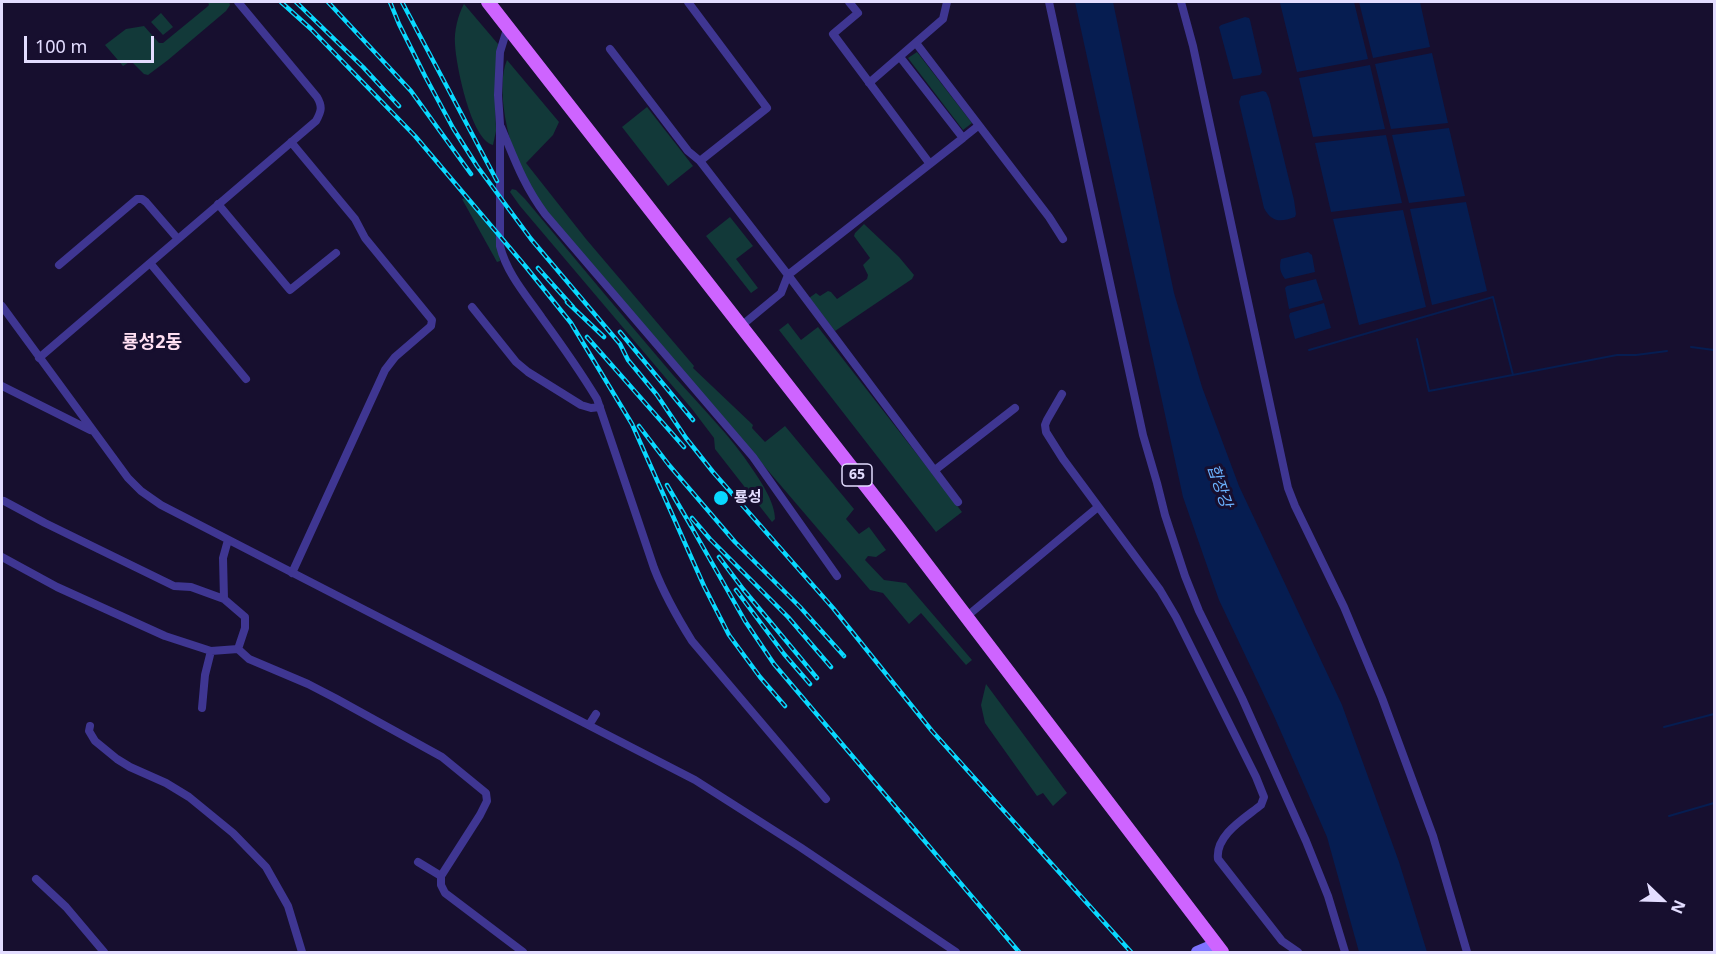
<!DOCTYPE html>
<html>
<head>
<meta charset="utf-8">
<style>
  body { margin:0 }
  #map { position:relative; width:1716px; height:954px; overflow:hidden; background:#170f2f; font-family:"Noto Sans",sans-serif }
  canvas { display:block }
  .frame { position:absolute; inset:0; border:3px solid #e3ddff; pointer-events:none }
  .north { position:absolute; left:1632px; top:870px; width:60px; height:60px; -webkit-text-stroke:4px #170f2f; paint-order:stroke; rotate:113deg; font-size:16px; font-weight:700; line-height:24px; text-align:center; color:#e3ddff }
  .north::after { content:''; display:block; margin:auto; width:21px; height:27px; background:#e3ddff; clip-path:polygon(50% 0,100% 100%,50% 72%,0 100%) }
  .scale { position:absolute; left:24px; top:36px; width:130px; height:27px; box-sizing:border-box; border:3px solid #e3ddff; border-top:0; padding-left:8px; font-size:18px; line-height:21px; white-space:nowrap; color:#e3ddff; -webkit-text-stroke:4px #170f2f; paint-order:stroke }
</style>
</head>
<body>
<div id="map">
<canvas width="1716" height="954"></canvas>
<div class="frame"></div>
<div class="north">N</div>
<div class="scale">100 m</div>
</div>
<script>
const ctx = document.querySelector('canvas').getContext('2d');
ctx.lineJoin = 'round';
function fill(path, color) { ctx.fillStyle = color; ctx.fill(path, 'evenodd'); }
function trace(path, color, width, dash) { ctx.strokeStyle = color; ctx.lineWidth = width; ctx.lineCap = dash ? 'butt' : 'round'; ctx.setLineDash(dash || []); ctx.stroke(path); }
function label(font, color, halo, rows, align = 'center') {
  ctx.font = font + ' "Noto Sans","Noto Sans KR",sans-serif'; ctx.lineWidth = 6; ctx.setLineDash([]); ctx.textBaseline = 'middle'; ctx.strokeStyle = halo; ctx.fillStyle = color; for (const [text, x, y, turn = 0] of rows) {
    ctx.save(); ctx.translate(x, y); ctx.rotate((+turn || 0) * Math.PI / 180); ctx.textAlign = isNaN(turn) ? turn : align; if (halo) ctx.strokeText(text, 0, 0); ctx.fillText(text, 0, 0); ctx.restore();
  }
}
fill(new Path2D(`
  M208,2H229L230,5L226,11L168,60L148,75L144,74L131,61L123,66L105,45L126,29L144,26L159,43H163L207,7L209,5Z
  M464,4L498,44L495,96L496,131L493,145C471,140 456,65 455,44C454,31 458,15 464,4Z
  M161,13L173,27L163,35L151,22Z
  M917,52L972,123L963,130L908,58Z
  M507,60L559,122L553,135L526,163L586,239L694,366L693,368L753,425L752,428L765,442L785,426L854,509L846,519L859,534L869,527L886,550L876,557L868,556L865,560L884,580L906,583L972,660L966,665L921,613L909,624L883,593L870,590L548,213C539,200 529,187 522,173C509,146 495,88 507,60Z
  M647,107L693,166L668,186L622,127Z
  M512,189L516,190L525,199C574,258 623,316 673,375C699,405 732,437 753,470C762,483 775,503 775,519L772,522L715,449L714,438L692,409L520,206L510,192Z
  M465,198L498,238L500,261L497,262L462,199Z
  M730,217L753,246L736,259L758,288L751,293L706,236Z
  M864,224L899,257L914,275L912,279L835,331L809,298L816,293L820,296L828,291L831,292L837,299L867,279L868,275L863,265L870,258L854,236L855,233Z
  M788,323L801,340L818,327L962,512L936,532L779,330Z
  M986,684L1067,793L1053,806L1043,793L1037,796L985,723L981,705Z`), '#123939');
fill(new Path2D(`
  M1075,2H1113L1174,293L1202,387L1239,486L1342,705L1399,862L1427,952H1359L1327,837L1274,716L1219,600L1183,497Z
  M1284,2H1354L1368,59L1297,72L1280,3Z
  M1359,2H1420L1430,47L1373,58Z
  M1245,17L1249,18L1250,20L1262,72L1260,75L1235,79H1233L1219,27L1221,25Z
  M1432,53L1448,123L1391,129L1375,64Z
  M1370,65L1385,129L1313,137L1299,78Z
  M1263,91L1266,92L1269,98L1294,200L1296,214L1295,217C1281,222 1272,223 1264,208L1239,102L1241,96Z
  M1449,128L1465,196L1409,203L1392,135Z
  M1386,135L1402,203L1331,212L1315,143Z
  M1466,202L1487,291L1432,305L1410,209Z
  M1403,210L1426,307L1359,325L1333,219Z
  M1308,252L1312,255L1315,272L1285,279C1280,272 1279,267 1281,259Z
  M1316,279L1323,300L1289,309L1285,288L1287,286Z
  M1324,303L1331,328L1295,339L1289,316L1290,313Z`), '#061d51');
trace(new Path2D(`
  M1417,339L1429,391L1617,355H1636L1667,351
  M1691,347L1714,350
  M1309,350L1493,297L1513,375
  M1664,727L1714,714
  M1669,816L1714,803`), '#061d51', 2);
trace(new Path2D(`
  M688,2L767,108L700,161L788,275L958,502
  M849,2L858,13L833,34L930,164
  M1049,2L1143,435L1157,483L1165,515L1185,576L1199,611L1242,698L1306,841L1328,896L1345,952
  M1181,2L1193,46L1288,488L1295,506L1344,607L1382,698L1433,836L1467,952
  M508,26L500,52L498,95L500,124V246C507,274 526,295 542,318C561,344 580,371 597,399L654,568C664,594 677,617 692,641L826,799
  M916,43L1049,217L1063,239
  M610,49L688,151L700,161
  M869,83L943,19L947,2
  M501,127C515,160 523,184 545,214L753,457L837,576
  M963,138L978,126
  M291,142L355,219L365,238L432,320L431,326L395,357L385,370L292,573
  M218,204L290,290L336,253
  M150,263L246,379
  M59,265L137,199H142L146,202L178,239
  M2,306L128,478L141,491L161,505L695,780L800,847L956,952
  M472,307L516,362L528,372L581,405L591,408L600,407
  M741,326L781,293L788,275L963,138L900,57
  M39,358L316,121C321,112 323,107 317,97L238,2
  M2,386L90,430
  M1062,394L1047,420L1045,425L1046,432L1063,459L1160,590L1176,617L1256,777L1264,797L1261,805C1245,818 1215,835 1218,859L1282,941L1298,952
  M935,470L1015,408
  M4,501L45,523L174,586L191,587L224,599
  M228,540L223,558L224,599L245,617V628L238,649L249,659L308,684L335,698L442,757L486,793L487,801L480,815L441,876V885L445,893L523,952
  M2,557L57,587L165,636L211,651L238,649
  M966,617L1098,507
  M202,708L205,675L211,651
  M589,725L596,714
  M90,726L89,731L95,741L117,759L130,767L166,783L189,797L233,833L266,867L288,906L302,952
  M418,862L441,876
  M36,879L66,907L104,952`), '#3f3692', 8);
trace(new Path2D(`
  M1197,952L1216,944`), '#7f74ff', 12);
trace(new Path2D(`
  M488,2L898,527L1222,952`), '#ce64ff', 14);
const rail = new Path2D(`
  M281,2L311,29L415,136L526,267L571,323L632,424L704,586L729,635L760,677L785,706
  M296,2L363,67L399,106
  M328,2L411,91L471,174
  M390,2L399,24L425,76L453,128L477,166L531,239L620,344L628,360L657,395L686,438L713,472L833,608L932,731L1131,952
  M402,2L497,181
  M538,268L573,307
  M567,302L604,337
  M620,332L693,420
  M587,337L684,447
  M639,426L669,465L735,542L800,607L844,656
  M667,485L691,526
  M692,518L710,539L788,617L831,667
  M687,519L745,621L774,664L1019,952
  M719,557L743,589L817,678
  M736,590L784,654L810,684`);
trace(rail, '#09d9ff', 4.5);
trace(rail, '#170f2f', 2, [7]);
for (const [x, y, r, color] of [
  [721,498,8,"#09d9ff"]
]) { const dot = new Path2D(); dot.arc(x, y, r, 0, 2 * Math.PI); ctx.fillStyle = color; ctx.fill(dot); trace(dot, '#170f2f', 2); }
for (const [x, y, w] of [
  [857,475,30]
]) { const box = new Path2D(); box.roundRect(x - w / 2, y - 11, w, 22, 4.5); ctx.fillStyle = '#170f2f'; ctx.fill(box); trace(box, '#e3ddff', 1.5); }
label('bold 14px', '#e3ddff', null, [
  ["65",857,475]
]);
label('bold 15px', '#e3ddff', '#170f2f', [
  ["룡성",734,498]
], 'left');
label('italic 16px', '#6bb2ff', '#170f2f', [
  ["합장강",1219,486,71]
]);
label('bold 18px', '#ffdff2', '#170f2f', [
  ["룡성2동",152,343]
]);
</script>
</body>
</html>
